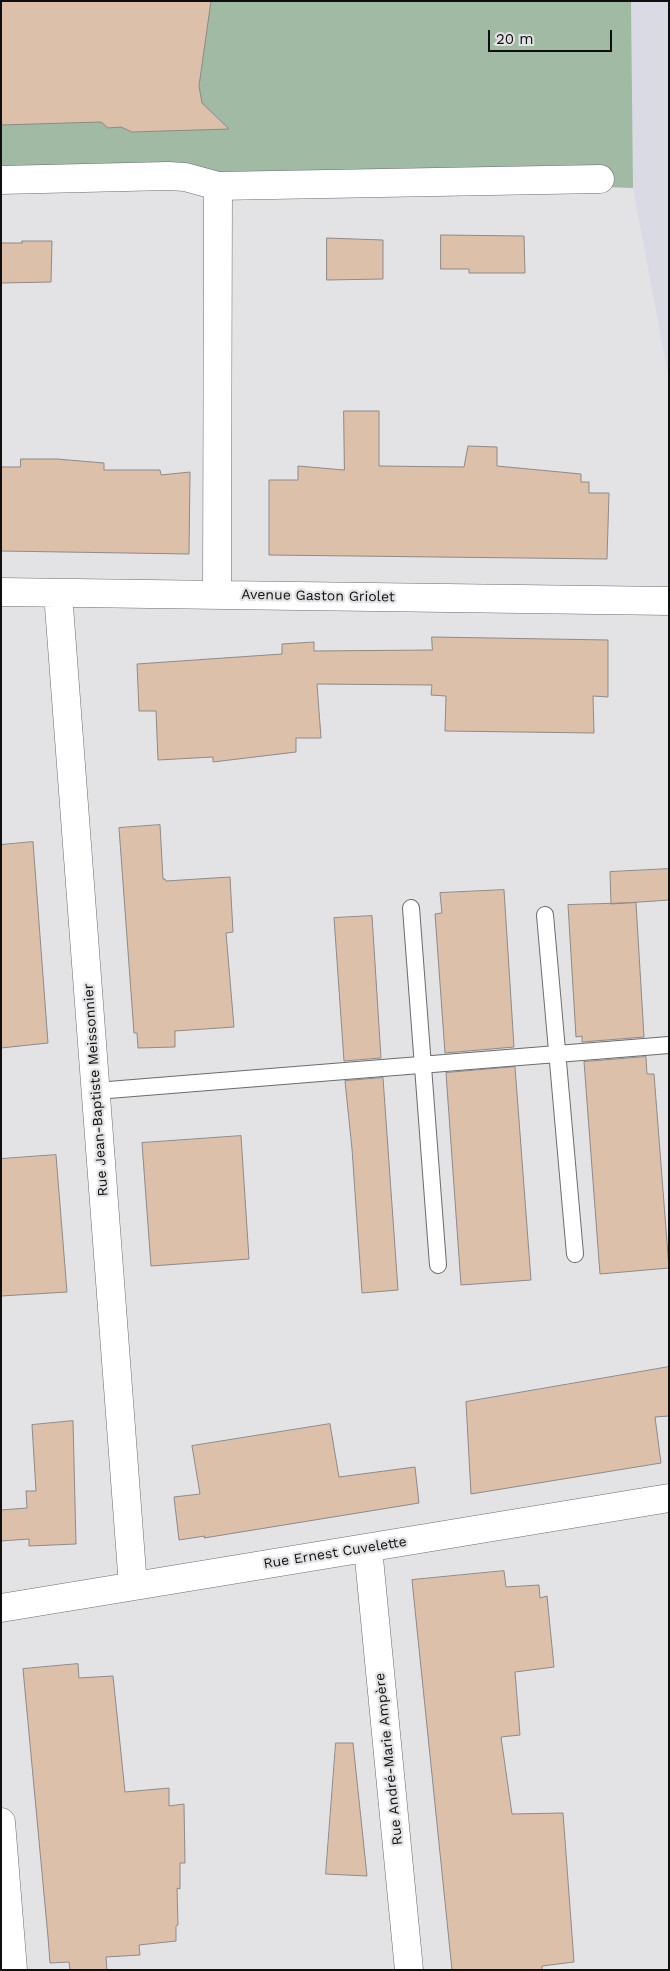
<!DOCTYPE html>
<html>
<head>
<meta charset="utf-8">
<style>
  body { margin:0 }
  #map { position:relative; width:670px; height:1971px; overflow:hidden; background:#e3e3e6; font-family:"Work Sans",sans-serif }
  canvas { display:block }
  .frame { position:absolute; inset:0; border:2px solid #0f0f10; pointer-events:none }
  .scale { position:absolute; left:488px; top:30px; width:124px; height:22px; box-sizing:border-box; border:2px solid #0f0f10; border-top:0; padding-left:6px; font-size:15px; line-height:18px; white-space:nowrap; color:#0f0f10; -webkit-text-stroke:4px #e3e3e6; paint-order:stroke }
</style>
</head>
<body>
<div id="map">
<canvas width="670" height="1971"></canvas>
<div class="frame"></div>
<div class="scale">20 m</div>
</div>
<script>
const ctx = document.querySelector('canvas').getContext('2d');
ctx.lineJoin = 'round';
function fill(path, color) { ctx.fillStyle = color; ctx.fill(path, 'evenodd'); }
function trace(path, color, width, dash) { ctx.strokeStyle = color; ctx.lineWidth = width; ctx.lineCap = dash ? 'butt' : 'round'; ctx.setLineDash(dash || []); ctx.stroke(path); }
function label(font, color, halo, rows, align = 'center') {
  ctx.font = font + ' "Work Sans",sans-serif'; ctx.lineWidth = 4.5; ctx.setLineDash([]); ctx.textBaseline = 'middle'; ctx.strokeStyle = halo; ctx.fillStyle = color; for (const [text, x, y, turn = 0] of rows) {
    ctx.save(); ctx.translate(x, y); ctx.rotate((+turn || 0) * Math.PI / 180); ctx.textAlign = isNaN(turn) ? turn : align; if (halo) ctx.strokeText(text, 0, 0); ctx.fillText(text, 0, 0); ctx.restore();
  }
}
fill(new Path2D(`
  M631,1H669V380L633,188Z`), '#dadae5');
fill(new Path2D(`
  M1,1H631L633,188L1,166Z`), '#a1baa4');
const building = new Path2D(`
  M1,1H211L199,86L202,103L229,129L132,132L121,127L108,128L101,122L1,125Z
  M441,235L524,236L525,273H469V269H441Z
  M327,238L383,240V279L327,280Z
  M22,241H52L51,282L1,283V243H22Z
  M344,411H379V466L464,467L468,446L497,447V466L581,474V482H589V493H609L607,559L269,555V480H298V466L344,470Z
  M21,459H57L104,463V470H160L161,475L190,472L189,554L1,551V467H20Z
  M432,637L608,640V697L593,696L594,733L445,731L446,696L431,695L432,685L317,684L321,738H296V752L213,762V757L158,760L156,711H139L137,664L282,654V644L314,642V651L432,650Z
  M160,825L163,879H165L166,881L230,877L233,932L226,933L234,1027L175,1031V1047L138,1048L137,1033H134L119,828Z
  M33,842L48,1043L1,1048V845Z
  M669,869V900L611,904L610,872Z
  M504,890L514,1047L445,1053L435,914L442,913L440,893Z
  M636,903L644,1037L582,1042V1036L576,1037L568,905Z
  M372,916L381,1058L344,1061L334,918Z
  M646,1057L647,1074H654L669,1268L600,1274L584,1062Z
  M515,1067L531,1280L461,1285L446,1073Z
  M383,1078L398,1290L362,1293L352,1149L345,1081Z
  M241,1136L249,1259L151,1266L142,1143Z
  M56,1155L67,1292L1,1296V1159Z
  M669,1367V1416L655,1417L661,1463L471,1494L466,1402Z
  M73,1421L76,1544L29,1546V1539L1,1541V1510L27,1508L26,1491H36L32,1425Z
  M330,1424L339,1477L415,1467L419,1503L204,1538L205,1536L179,1540L174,1497L200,1494L192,1446Z
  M504,1571L506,1587L539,1585L540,1598L547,1596L554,1667L515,1672L520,1735L501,1737L512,1814L563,1813L574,1962L542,1966V1970H452L412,1580Z
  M78,1664L79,1678L113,1676L125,1792L169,1788V1806L184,1804L185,1863H180V1889L177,1888L178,1925L176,1926V1941L139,1945L140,1955L106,1957L107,1970H70L69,1962L50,1963L48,1937L23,1669Z
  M336,1743H353L367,1876L326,1874Z`);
fill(building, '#dcc0a9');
trace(building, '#8d8a88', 1);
const service = new Path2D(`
  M411,908L438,1265
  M545,915L575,1254
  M96,1091L669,1045`);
const minor = new Path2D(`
  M1,180L168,176L185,177L218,186L600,179
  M1,592L669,601
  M58,593L133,1586
  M217,594L218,186
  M368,1548L409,1970
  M1,1608L669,1498
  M1,1822L13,1970`);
trace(service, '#6c6c6f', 18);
trace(minor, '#6c6c6f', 29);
trace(service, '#fff', 16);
trace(minor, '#fff', 28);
label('14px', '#0f0f10', '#e3e3e6', [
  ["Avenue Gaston Griolet",318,596,1],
  ["Rue Jean-Baptiste Meissonnier",96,1090,-94],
  ["Rue Ernest Cuvelette",335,1553,-9],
  ["Rue André-Marie Ampère",389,1759,-96]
]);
</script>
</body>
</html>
